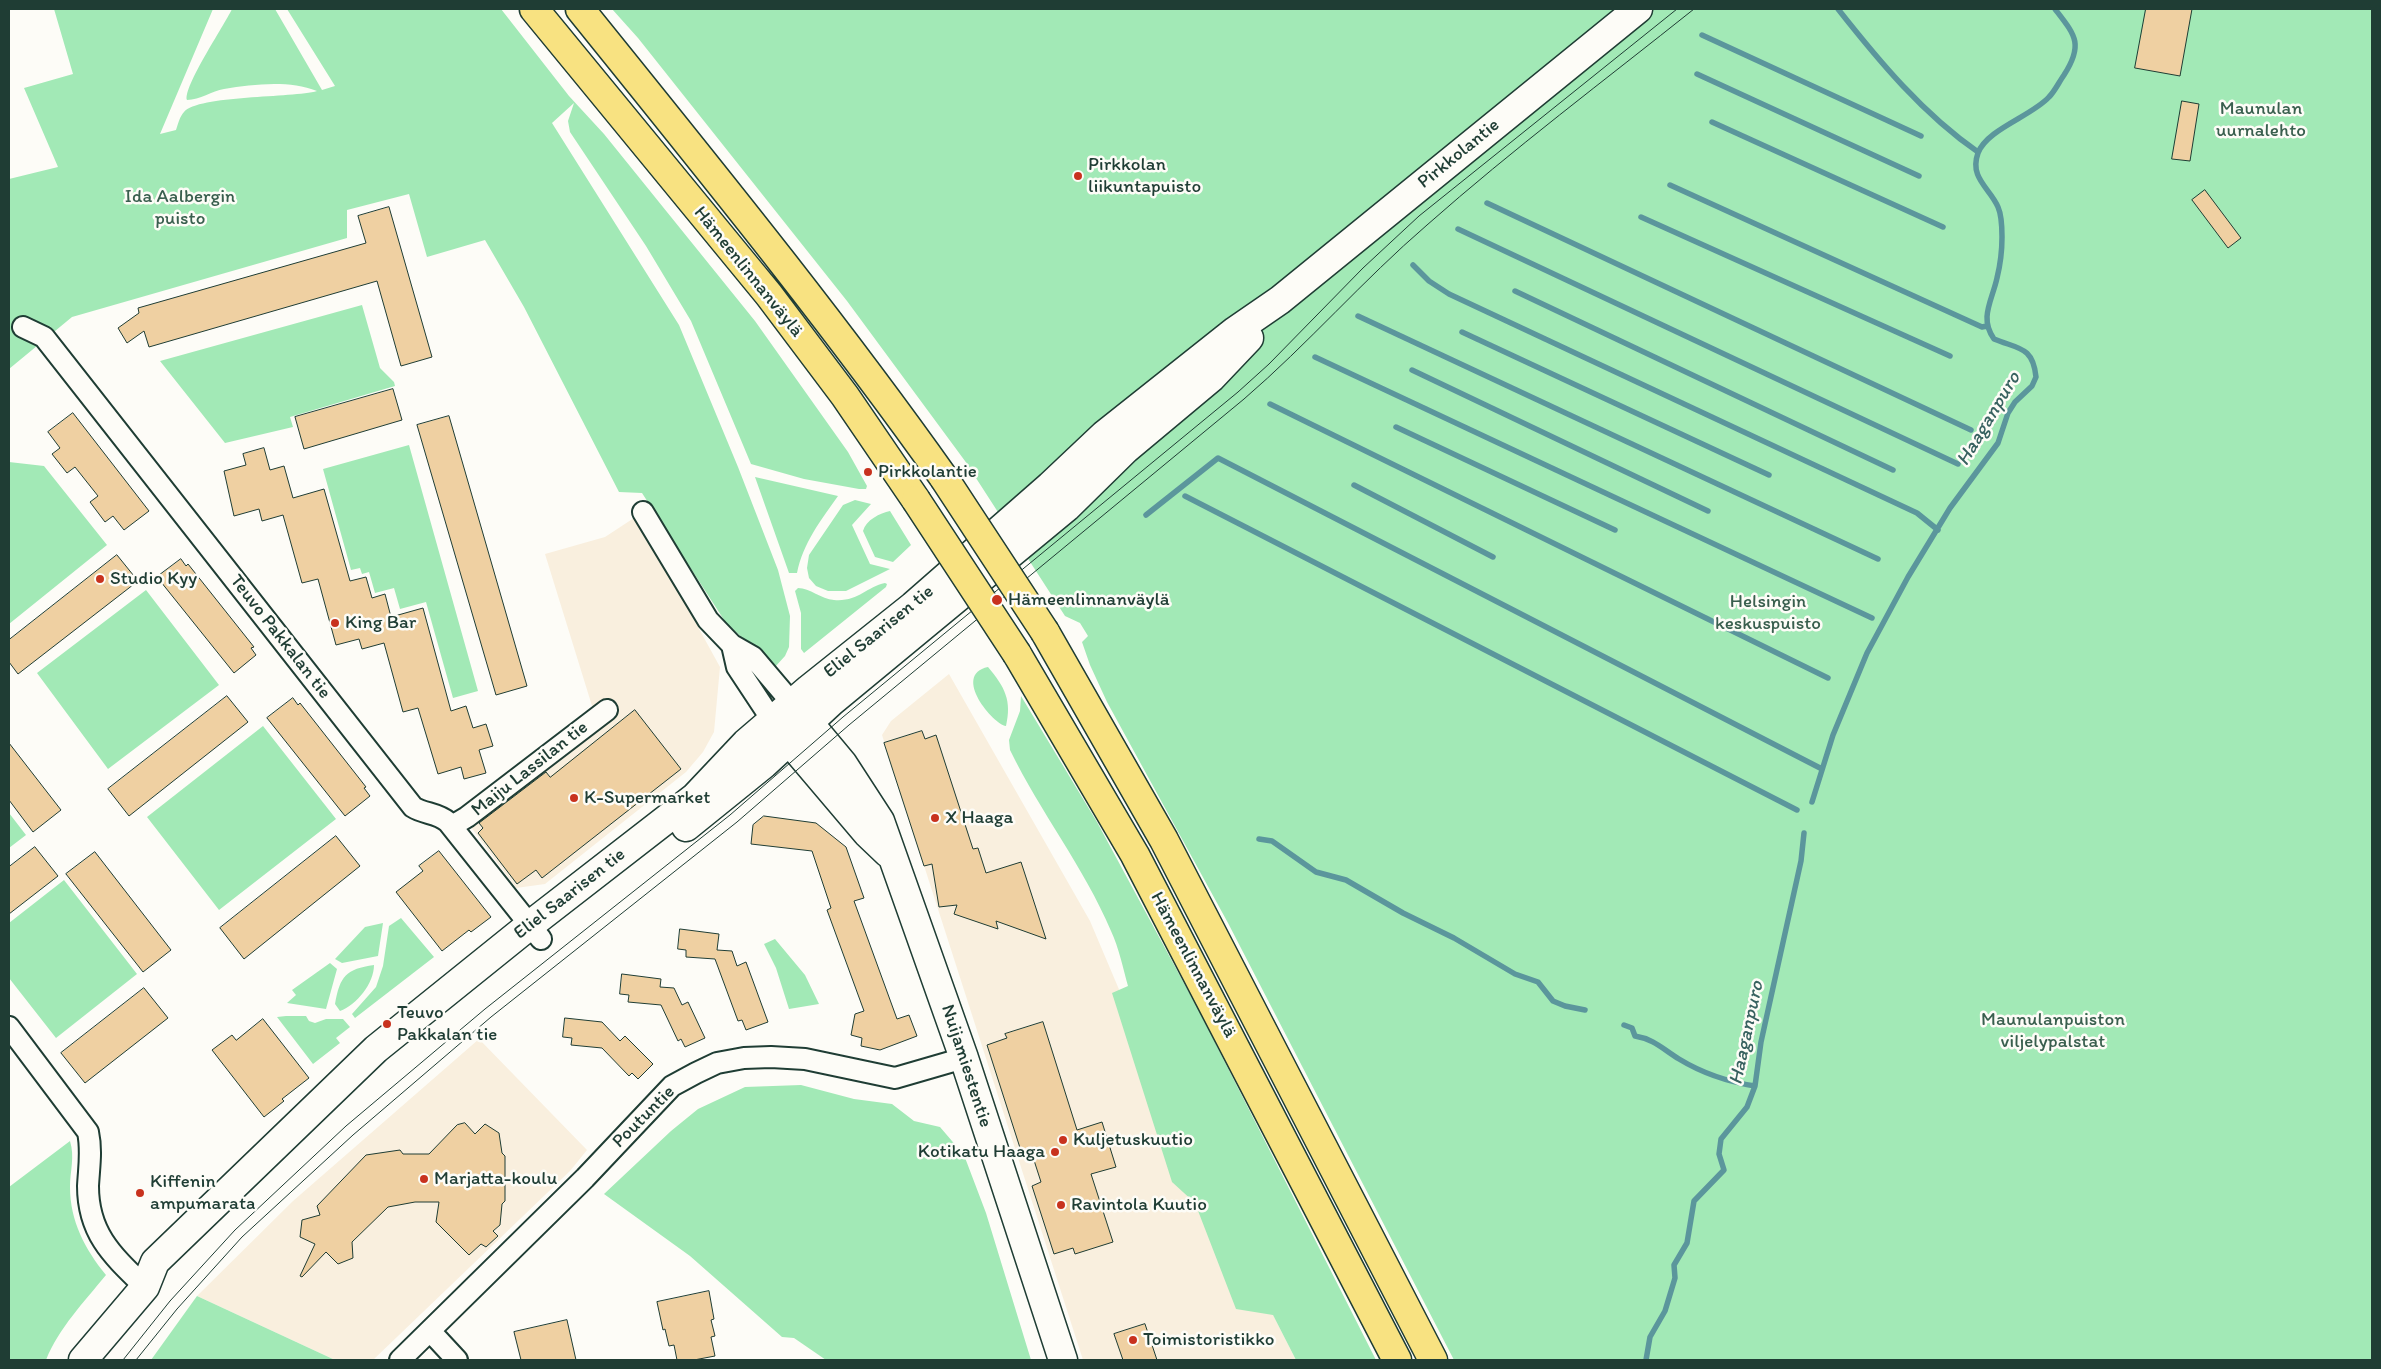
<!DOCTYPE html>
<html>
<head>
<meta charset="utf-8">
<style>
  body { margin:0 }
  #map { position:relative; width:2381px; height:1369px; overflow:hidden; background:#fdfcf7; font-family:Itim,sans-serif }
  canvas { display:block }
  .frame { position:absolute; inset:0; border:10px solid #1f3d34; pointer-events:none }
</style>
</head>
<body>
<div id="map">
<canvas width="2381" height="1369"></canvas>
<div class="frame"></div>
</div>
<script>
const ctx = document.querySelector('canvas').getContext('2d');
ctx.lineJoin = 'round';
function fill(path, color) { ctx.fillStyle = color; ctx.fill(path, 'evenodd'); }
function trace(path, color, width, dash) { ctx.strokeStyle = color; ctx.lineWidth = width; ctx.lineCap = dash ? 'butt' : 'round'; ctx.setLineDash(dash || []); ctx.stroke(path); }
function label(font, color, halo, rows, align = 'center') {
  ctx.font = font + ' Itim,sans-serif'; ctx.lineWidth = 5; ctx.setLineDash([]); ctx.textBaseline = 'middle'; ctx.strokeStyle = halo; ctx.fillStyle = color; for (const [text, x, y, turn = 0] of rows) {
    ctx.save(); ctx.translate(x, y); ctx.rotate((+turn || 0) * Math.PI / 180); ctx.textAlign = isNaN(turn) ? turn : align; if (halo) ctx.strokeText(text, 0, 0); ctx.fillText(text, 0, 0); ctx.restore();
  }
}
fill(new Path2D(`
  M637,516L720,667L714,732L703,752L686,772L545,884L516,888L468,823L597,722L545,554L605,537Z
  M949,674L1090,921L1176,1124L1296,1360H1083L882,735L891,721Z
  M479,1039L587,1150L570,1171L373,1360H335L197,1296L293,1201Z`), '#f9efde');
fill(new Path2D(`
  M54,9H213L160,134L176,130C178,124 180,116 184,112C198,95 293,98 317,91C289,80 254,84 224,89C212,91 200,100 187,100C183,87 224,26 232,9H275L322,90L335,86L287,9H501L569,96L604,134L755,321L848,452L867,486L866,489H859L804,479L751,464L691,321L646,246L570,132L568,121L574,103L552,123L679,325L738,467L778,570L790,616L789,647L785,656L775,667L726,623L642,493L619,492L524,307L485,240L427,257L409,194L347,210V238L72,317L9,369V179L58,167L24,88L73,74Z
  M612,9H2372V1360H1454L1228,923L1107,702L1090,665L1082,642L1088,636L1080,623L1065,616L965,461L847,301L638,38Z
  M362,305L380,368L394,382L395,386L290,417L293,427L225,443L160,361Z
  M409,445L478,691L453,698L426,602L400,609L394,588L375,593L369,572L362,574L360,568L351,570L323,469Z
  M9,462L44,466L107,545L9,624Z
  M755,477L838,496C821,520 803,543 797,573H789Z
  M855,500L871,504L852,525L870,564L890,569L846,591H828L816,586L809,578L807,568L809,555L843,505Z
  M890,511L911,545L893,562L875,557L863,531C866,520 880,513 890,511Z
  M885,583L887,584L886,587L804,653L801,649V613L795,591L798,588C810,588 821,599 834,600C858,602 866,587 885,583Z
  M146,590L219,685L108,769L37,673Z
  M988,667C1005,687 1012,701 1006,726C994,725 951,675 988,667Z
  M1021,696L1097,822L1199,1011L1376,1360H1296L1273,1315L1236,1309L1195,1203L1172,1182L1112,993L1128,986C1123,968 1119,948 1111,931C1084,867 1040,812 1010,750L1009,740L1020,711Z
  M263,726L336,819L219,910L147,817Z
  M9,813L26,835L9,848Z
  M64,880L137,974L56,1038L9,978V923Z
  M401,918L434,957L355,1018L352,1014L376,987L383,966L389,926Z
  M383,923L378,956L342,963L335,959L365,927Z
  M775,939L805,975L819,1004L789,1009L776,968L764,944Z
  M330,963L337,969L326,1009L287,1003L296,995L292,990Z
  M374,965C374,983 357,1005 340,1011L335,1004C340,976 346,969 374,965Z
  M286,1016H306L309,1021L315,1023L326,1019H343L350,1027L336,1038L340,1043L313,1064L277,1017Z
  M801,1085L854,1099L892,1104L914,1121L940,1127L964,1155L986,1213L1031,1360H826L794,1338L782,1337L690,1256L604,1194L671,1131L698,1109L745,1087Z
  M70,1141C75,1157 70,1171 70,1187C70,1221 85,1249 106,1275C84,1302 59,1328 46,1360H9V1187Z
  M197,1296L335,1360H151Z`), '#a2e9b6');
trace(new Path2D(`
  M1838,9C1879,61 1923,114 1978,152
  M1702,35L1921,136
  M1697,74L1919,176
  M1712,122L1943,227
  M1670,185L1982,327L1987,326
  M1487,203L1971,430
  M1641,217L1950,356
  M1458,229L1958,464
  M1413,265L1429,281L1449,294L1917,513L1938,530
  M1515,291L1893,470
  M1358,316L1878,559
  M1462,332L1769,475
  M1315,357L1872,618
  M1412,370L1708,511
  M1270,404L1828,678
  M1396,427L1615,530
  M1354,485L1493,557
  M1185,496L1797,810
  M1146,515L1218,458L1822,769
  M1812,802L1833,735L1867,653L1908,577L1950,508L1998,443L2008,413L2015,402L2032,386L2036,377C2033,346 2018,349 1994,339C1979,318 1992,301 1997,278C2000,266 2002,250 2002,237C2002,227 2002,216 1998,207C1990,188 1969,178 1978,153C1987,129 2032,116 2049,97C2055,91 2059,82 2064,75C2084,44 2075,35 2055,9
  M1259,839L1272,841L1316,872L1346,880L1403,913L1454,938L1515,974L1538,982L1553,1001L1565,1006L1585,1010
  M1624,1025L1632,1028L1635,1036C1654,1039 1664,1050 1679,1059C1702,1073 1729,1082 1755,1086
  M1646,1360L1650,1337L1665,1311L1675,1278L1674,1265L1687,1243L1694,1201L1724,1170L1719,1154L1721,1139L1747,1107L1755,1086L1761,1042L1801,861L1804,833`), '#5b969c', 5.5);
const building = new Path2D(`
  M2146,9H2192L2180,76L2135,68Z
  M2182,101L2199,104L2190,161L2172,159Z
  M2205,190L2241,238L2228,248L2192,200Z
  M389,207L432,357L401,366L377,281L149,347L144,331L127,343L118,328L139,313L138,308L366,243L358,216Z
  M393,389L402,420L304,449L295,417Z
  M73,413L149,511L124,530L113,516L105,522L90,502L98,496L75,467L67,473L52,454L60,448L48,432Z
  M449,416L527,686L496,695L417,425Z
  M264,448L270,470L284,466L293,498L324,489L350,581L366,577L372,598L385,594L391,617L423,608L451,711L466,706L473,728L486,724L493,746L479,750L486,773L464,779L461,767L438,774L418,708L403,712L384,643L362,649L359,639L336,645L318,579L302,583L283,515L262,521L259,509L234,516L224,471L246,465L243,454Z
  M117,555L138,581L18,674L9,662V640Z
  M181,559L186,566L188,564L254,647L251,648L256,655L234,673L157,577Z
  M227,696L248,722L129,816L108,789Z
  M293,698L298,705L300,703L366,787L364,788L370,796L345,816L267,718Z
  M635,710L681,769L542,878L536,870L517,884L478,833L483,828L479,823L546,772L550,777Z
  M922,731L925,739L936,735L973,849L978,848L986,873L1021,862L1046,939L996,921L998,929L954,914L957,905L939,907L932,864L924,866L884,743Z
  M9,743L61,810L33,832L9,800Z
  M764,816L816,823L846,847L864,898L854,901L897,1019L909,1015L917,1036L880,1050L861,1046L862,1038L851,1035L855,1014L864,1011L827,910L831,908L812,851L751,844L753,825Z
  M336,836L360,866L244,959L220,928Z
  M35,847L58,876L9,914V867Z
  M439,851L491,917L471,932L469,930L442,951L396,892L423,871L419,866Z
  M95,852L171,950L143,972L66,874Z
  M680,929L719,934L717,950L732,951L737,966L746,962L768,1022L746,1030L742,1020L738,1021L715,959L686,957V950L678,949Z
  M622,974L661,979L660,987L674,988L682,1005L688,1002L705,1038L685,1047L681,1039L678,1041L661,1005L628,1002L629,995L620,994Z
  M144,988L168,1018L85,1083L61,1053Z
  M565,1018L602,1022L620,1041L625,1036L653,1064L638,1079L632,1073L629,1076L602,1048L571,1045L572,1038L563,1037Z
  M263,1019L309,1078L282,1099L284,1101L264,1117L212,1050L232,1035L236,1040Z
  M1043,1022L1077,1130L1102,1122L1116,1167L1091,1174L1113,1242L1075,1254L1073,1248L1054,1254L1032,1186L1041,1182L1031,1151L1022,1154L987,1045L1007,1038L1005,1034Z
  M465,1123L475,1134L485,1124L499,1133L502,1153L505,1156V1201L502,1204L500,1225L493,1231L498,1236L486,1247L481,1244L469,1255L436,1222L439,1202H415L388,1207L352,1242L353,1258L338,1264L326,1252L302,1277L300,1276L315,1244L300,1237L302,1220L320,1215L317,1206L366,1155L400,1150L403,1154H429L457,1125Z
  M709,1291L714,1319L711,1320L715,1336L711,1337L715,1356L694,1360H677L674,1345L669,1346L665,1329L663,1330L657,1302Z
  M567,1320L576,1360H521L514,1332Z
  M1145,1324L1157,1360H1123L1114,1334Z`);
fill(building, '#efd0a2');
trace(building, '#1f3d34', 1);
const street = new Path2D(`
  M23,327L44,337L413,807C424,814 438,813 448,822L541,939
  M643,512L708,620L732,645L753,657L792,703
  M732,645L737,667L772,720
  M452,826L467,817L607,710
  M9,1027L88,1132C92,1151 89,1167 88,1186C88,1234 113,1256 145,1287
  M431,1332L457,1360
  M400,1360L585,1178L672,1086L696,1073L717,1063L744,1058L771,1057L805,1059L895,1078L964,1058`);
const secondary = new Path2D(`
  M798,710L843,764L880,821L964,1058L1063,1360
  M778,728L867,833L888,853
  M686,827L764,764L831,702L1067,507L1126,449L1211,378L1249,338
  M83,1360L145,1287L155,1262L376,1049L530,925L695,797L746,743L809,689L913,606L1050,486L1104,435L1235,331L1280,300L1638,9`);
const highway = new Path2D(`
  M534,9L769,295L845,396L916,500
  M580,9C704,163 829,316 944,478
  M1045,632L1164,840L1433,1360
  M1017,654L1135,855L1397,1360`);
trace(street, '#1f3d34', 24);
trace(secondary, '#1f3d34', 31);
trace(highway, '#1f3d34', 31);
trace(street, '#fdfcf7', 20);
trace(secondary, '#fdfcf7', 28);
trace(highway, '#f8e281', 28);
trace(new Path2D(`
  M123,1360L170,1301L235,1230L346,1126L485,1009L730,815L843,717L1238,392L1269,364L1363,268L1419,216L1677,9
  M136,1360L177,1309L242,1237L353,1135L491,1017L737,822L849,725L1244,399C1308,344 1363,280 1427,225C1513,149 1605,80 1694,9`), '#1f3d34', 1);
const highwayBridge = new Path2D(`
  M944,478L1045,632
  M916,500L1017,654`);
trace(highwayBridge, '#1f3d34', 31, []);
trace(highwayBridge, '#f8e281', 28);
for (const [x, y, r, color] of [
  [1078,176,5,"#c8321e"],
  [868,472,5,"#c8321e"],
  [100,579,5,"#c8321e"],
  [997,600,6,"#c8321e"],
  [335,623,5,"#c8321e"],
  [574,798,5,"#c8321e"],
  [935,818,5,"#c8321e"],
  [387,1024,5,"#c8321e"],
  [1063,1140,5,"#c8321e"],
  [1055,1152,5,"#c8321e"],
  [424,1179,5,"#c8321e"],
  [140,1193,5,"#c8321e"],
  [1061,1205,5,"#c8321e"],
  [1133,1340,5,"#c8321e"]
]) { const dot = new Path2D(); dot.arc(x, y, r, 0, 2 * Math.PI); ctx.fillStyle = color; ctx.fill(dot); trace(dot, '#fdfcf7', 2); }
label('19px', '#395f4e', '#fdfcf7', [
  ["Maunulan",2261,109],
  ["uurnalehto",2261,131],
  ["Ida Aalbergin",180,197],
  ["puisto",180,219],
  ["Helsingin",1768,602],
  ["keskuspuisto",1768,624],
  ["Maunulanpuiston",2053,1020],
  ["viljelypalstat",2053,1042]
]);
label('19px', '#1f3d34', '#fdfcf7', [
  ["Pirkkolantie",1459,154,-39],
  ["Hämeenlinnanväylä",748,272,51],
  ["Eliel Saarisen tie",879,632,-39],
  ["Teuvo Pakkalan tie",280,637,52],
  ["Maiju Lassilan tie",530,769,-38],
  ["Eliel Saarisen tie",570,894,-38],
  ["Hämeenlinnanväylä",1193,965,62],
  ["Nuijamiestentie",966,1066,72],
  ["Poutuntie",644,1117,-45]
]);
label('19px', '#1f3d34', '#fdfcf7', [
  ["Pirkkolan",1088,165],
  ["liikuntapuisto",1088,187],
  ["Pirkkolantie",878,472],
  ["Studio Kyy",110,579],
  ["Hämeenlinnanväylä",1008,600],
  ["King Bar",345,623],
  ["K-Supermarket",584,798],
  ["X Haaga",945,818],
  ["Teuvo",397,1013],
  ["Pakkalan tie",397,1035],
  ["Kuljetuskuutio",1073,1140],
  ["Kotikatu Haaga",1045,1152,"right"],
  ["Marjatta-koulu",434,1179],
  ["Kiffenin",150,1182],
  ["ampumarata",150,1204],
  ["Ravintola Kuutio",1071,1205],
  ["Toimistoristikko",1143,1340]
], 'left');
label('italic 20px', '#386260', '#fdfcf7', [
  ["Haaganpuro",1989,419,-59],
  ["Haaganpuro",1747,1033,-78]
]);
</script>
</body>
</html>
